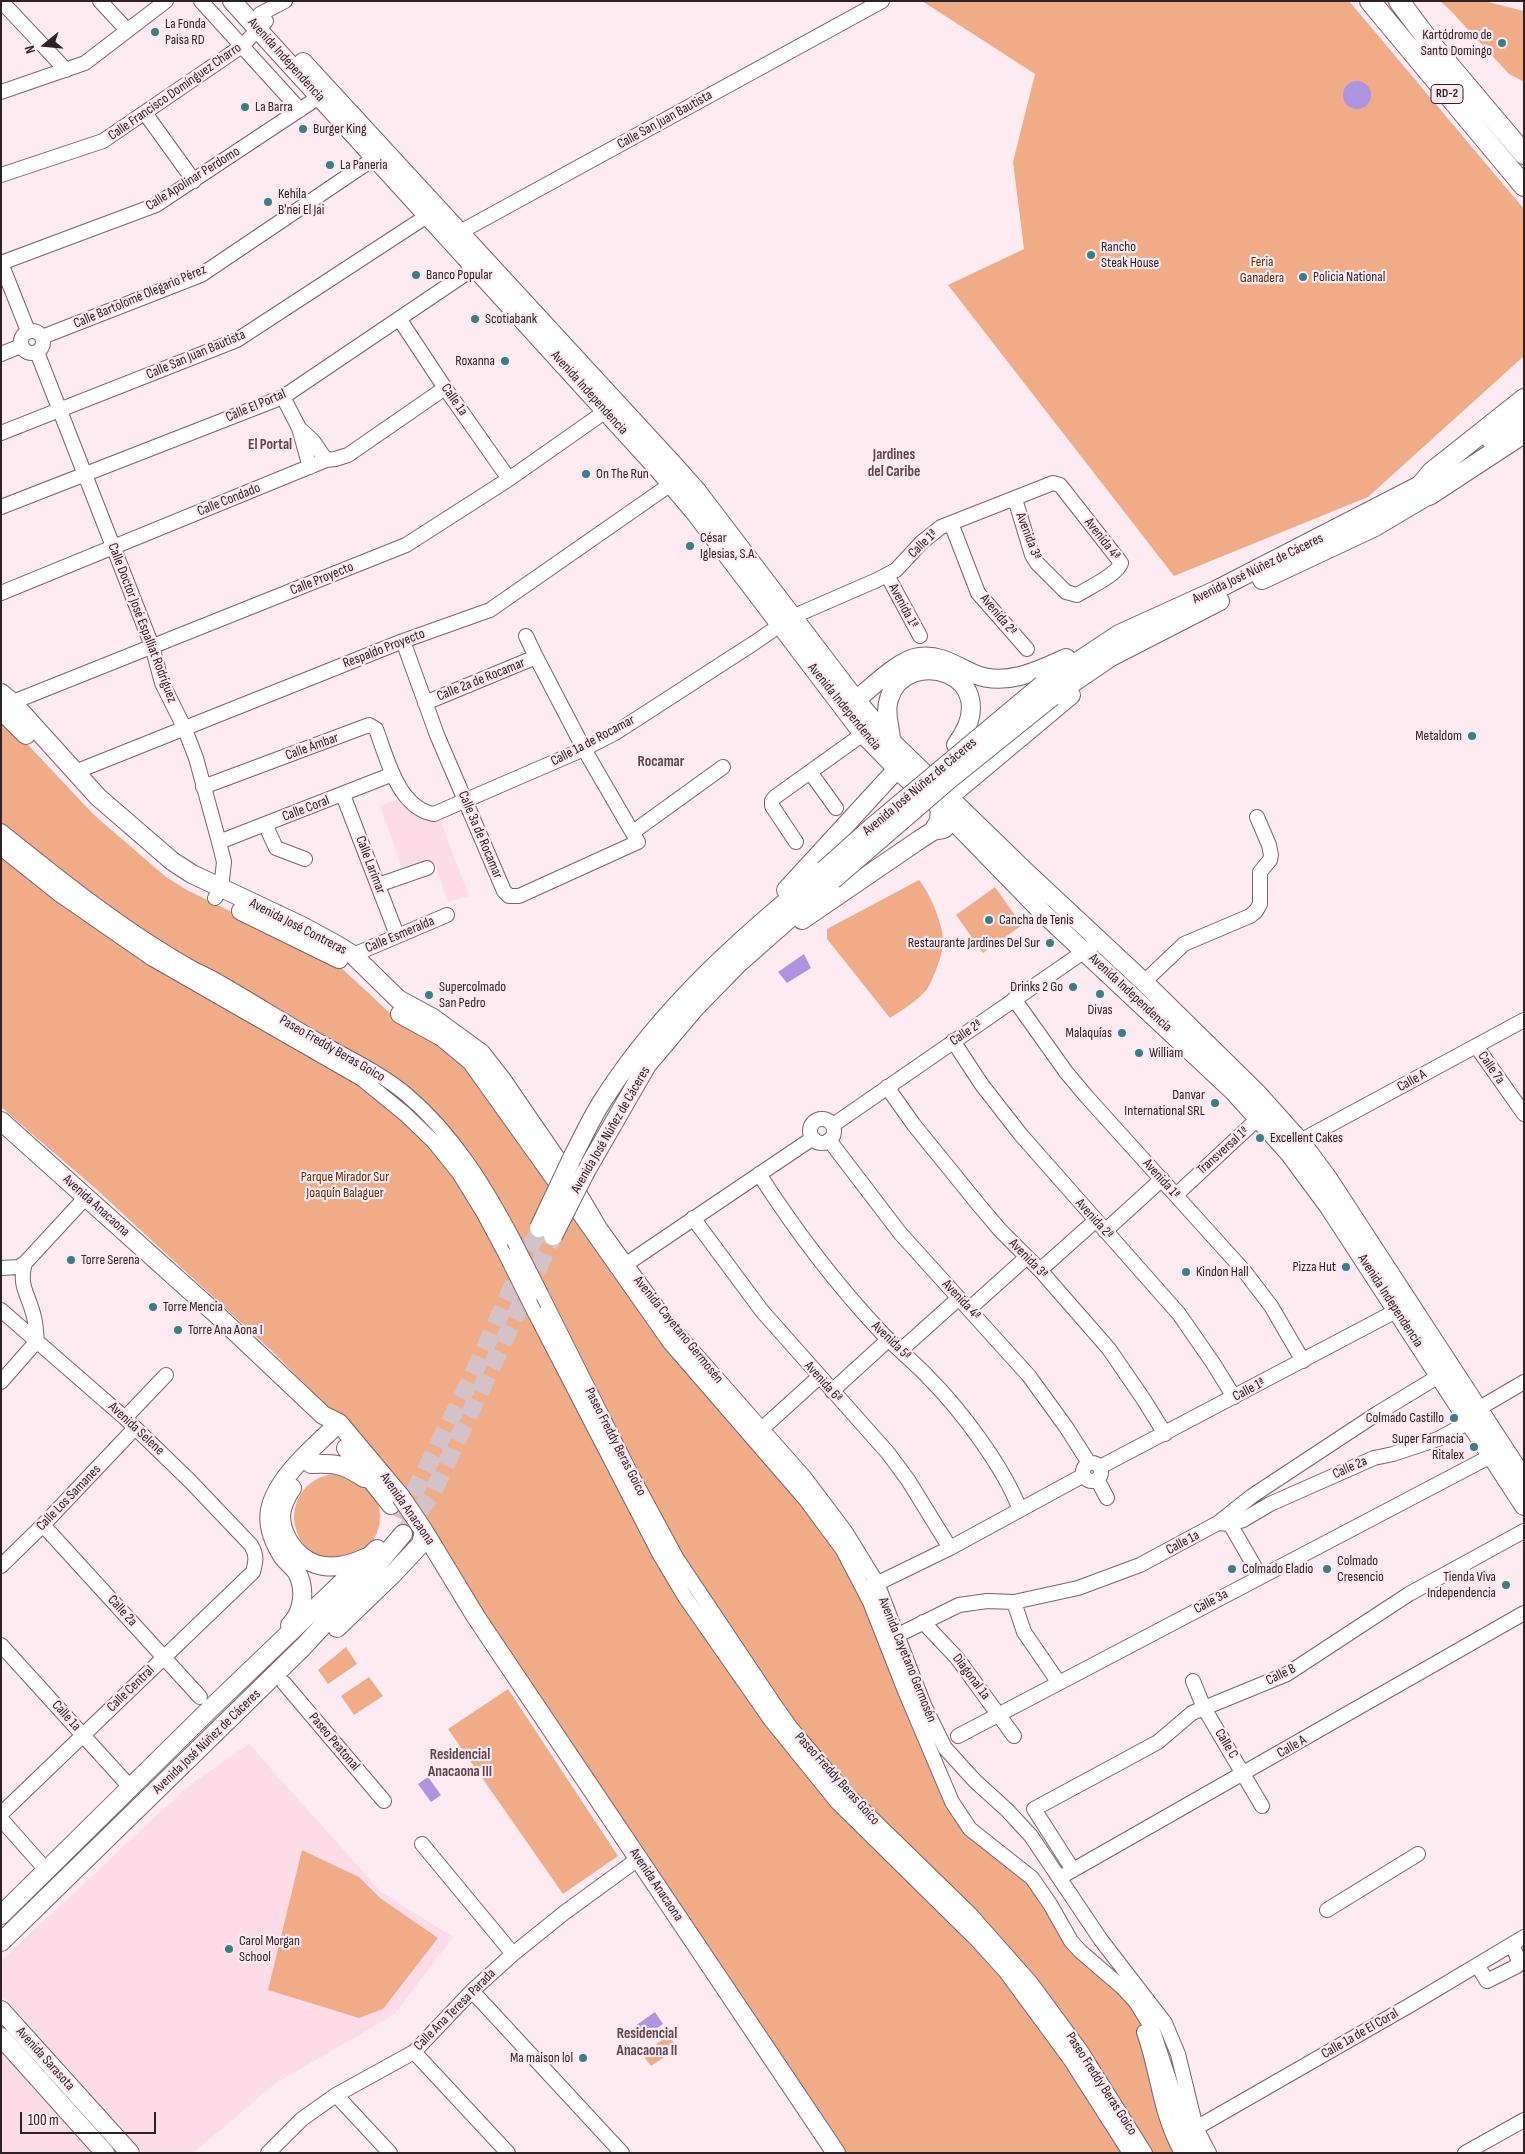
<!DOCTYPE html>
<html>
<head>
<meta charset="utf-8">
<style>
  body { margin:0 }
  #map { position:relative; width:1525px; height:2154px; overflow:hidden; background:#feeaf1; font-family:"Sofia Sans Condensed",sans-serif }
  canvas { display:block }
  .frame { position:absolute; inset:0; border:2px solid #2e2227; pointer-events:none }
  .north { position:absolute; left:20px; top:20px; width:50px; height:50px; -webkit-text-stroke:4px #feeaf1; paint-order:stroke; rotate:253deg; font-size:14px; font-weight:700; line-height:20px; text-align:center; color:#2e2227 }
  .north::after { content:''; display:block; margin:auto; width:18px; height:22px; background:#2e2227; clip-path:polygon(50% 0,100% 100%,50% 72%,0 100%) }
  .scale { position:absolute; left:20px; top:2112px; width:136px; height:22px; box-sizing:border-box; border:2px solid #2e2227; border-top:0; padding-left:6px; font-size:15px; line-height:18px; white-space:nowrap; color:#2e2227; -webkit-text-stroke:4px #feeaf1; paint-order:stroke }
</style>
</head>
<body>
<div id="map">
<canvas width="1525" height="2154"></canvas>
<div class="frame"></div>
<div class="north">N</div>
<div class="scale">100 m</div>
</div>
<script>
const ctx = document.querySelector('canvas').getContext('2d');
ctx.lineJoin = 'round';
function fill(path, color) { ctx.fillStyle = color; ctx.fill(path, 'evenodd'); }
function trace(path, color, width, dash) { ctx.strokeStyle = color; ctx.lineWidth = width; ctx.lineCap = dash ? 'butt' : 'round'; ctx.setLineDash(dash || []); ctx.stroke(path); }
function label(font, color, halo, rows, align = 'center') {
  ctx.font = font + ' "Sofia Sans Condensed",sans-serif'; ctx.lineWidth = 4.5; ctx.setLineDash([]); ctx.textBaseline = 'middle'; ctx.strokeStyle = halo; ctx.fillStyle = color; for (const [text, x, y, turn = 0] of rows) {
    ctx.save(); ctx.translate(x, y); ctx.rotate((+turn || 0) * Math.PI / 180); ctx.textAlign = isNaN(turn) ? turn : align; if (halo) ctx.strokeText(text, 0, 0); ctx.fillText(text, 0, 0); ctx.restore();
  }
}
fill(new Path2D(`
  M399,799L411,809L440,819L469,896L448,902L434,862L404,873L380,806Z
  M249,1744L381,1892L453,1937L395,2014L276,2083L193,2153H143L1,1994V1961L188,1786Z
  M1,2050L95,2153H1Z`), '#fddce8');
fill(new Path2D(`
  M922,1H1349L1524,209V356L1368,497L1174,576L948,285L1024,249L1013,162L1035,74Z
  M1440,1H1484L1524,11V82L1509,74L1450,10Z
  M1,716L94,815L166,877L187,890L336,963L391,1014L451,1048L852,1569L950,1802L1025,1875L1107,1983L1132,2006L1145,2028L1165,2106L1187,2153H845L402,1491L345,1425L273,1352L96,1189L1,1107Z
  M919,880C930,893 945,928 943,945C942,956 933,980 927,989C918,1001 902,1010 890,1018L827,939V929Z
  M995,887L1022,925L983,953L956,915Z
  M294 1517a43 43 0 1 1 86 0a43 43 0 1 1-86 0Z
  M346,1647L357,1664L328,1684L318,1670Z
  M369,1677L383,1696L354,1715L341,1696Z
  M508,1689L618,1856L563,1894L448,1729Z
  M302,1850L359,1877L380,1898L438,1938L383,2009L359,2018L268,1990Z
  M669,2035L677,2048L651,2066L642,2054Z`), '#efac87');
fill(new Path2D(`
  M1343 95a14 14 0 1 1 28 0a14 14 0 1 1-28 0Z
  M804,954L811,968L787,983L778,972Z
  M428,1777L441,1795L431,1802L418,1784Z
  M655,2012L663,2024L643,2037L635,2026Z`), '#ac94e1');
trace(new Path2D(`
  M401,1519L470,1381L539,1228
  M403,1534L432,1494L553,1236`), '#d4c2c9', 18, [18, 9]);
const minor = new Path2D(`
  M1,1L66,70
  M100,1L127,30
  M201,1L300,110
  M260,14L285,1
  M1,92L85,63L166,1
  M145,113L194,181
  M1,175L103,141L242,46L266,21
  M451,237L882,1
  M400,320L445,388L509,479
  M21 342a11 11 0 1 1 22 0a11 11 0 1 1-22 0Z
  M28,331L1,263L156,205L319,97
  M42,337L201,275L382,153
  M37,352L152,646L162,683L184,727L196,758L219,842L224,862L221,888L215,898
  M1,354L21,346
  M283,397L299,428L313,441L326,460
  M299,428L310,467
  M1,433L237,340L427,216
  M1,507L283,397L483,262
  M951,523L978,593L1027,649
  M887,575L920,636
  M1,593L326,460L335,459L348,455L445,388
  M526,636L536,657
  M403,641L437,735L504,891L509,896H519L638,842L584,749L536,657L425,703
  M3,706L406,545L509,479L613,406
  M75,772L403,641L490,610L671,484
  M810,772L836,808
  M203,787L369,725L376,729C387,758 398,808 434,814L584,749L615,733L754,643L792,617L877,580L896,570L922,542L941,527L1053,483L1060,485L1118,559L1121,563C1117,575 1088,588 1077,595L1066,592L1037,563L1032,555L1015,499
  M343,795L397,935
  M265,824L276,848L305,859
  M1,831C62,880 124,930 192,968C201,973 211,977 219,982C254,1002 288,1024 324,1044C352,1060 382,1074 407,1095C454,1135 486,1188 514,1241
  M633,832L723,767
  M219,842L393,774
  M796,842L772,806V801L775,797L863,734
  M1,848L60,895L151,958L362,1079L405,1114L434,1142L459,1173L483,1212L506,1255
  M378,885L427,868
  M353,955L447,915
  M1144,982L1184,944L1250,916L1256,911L1260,904V872L1270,860L1271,855L1269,845L1257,817
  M1014,999L1066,1072L1087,1097L1245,1272L1271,1306L1303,1361
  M953,1041L982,1085L1021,1135L1179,1314L1213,1363L1234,1397
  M1476,1046L1524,1114
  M887,1087L914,1125L978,1204L1000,1230L1040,1270L1109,1349L1144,1400L1165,1434
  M810 1131a12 12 0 1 1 24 0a12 12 0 1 1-24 0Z
  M833,1125L1092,946
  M829,1140L900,1233L1029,1376L1066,1427L1089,1463
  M1300,1141L1524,1020
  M759,1174C795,1230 835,1283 881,1332C896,1348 913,1361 928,1377C960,1409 1004,1467 1020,1510
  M573,1182L600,1228L670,1325L805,1478L845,1531L877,1583L924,1705L945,1748L975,1781L1007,1810L1031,1836L1101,1940L1165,2023L1178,2054L1196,2128L1209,2153
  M566,1195L670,1343L806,1500L843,1550L870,1602L905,1691L952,1802L970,1829L1032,1878L1050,1904L1071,1941L1080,1951L1123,1988L1136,2002L1152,2028L1187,2134L1196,2153
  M1176,1195L1265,1112
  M693,1218L762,1311L888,1453L908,1480L950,1548
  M1105,1231L1162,1179
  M25,1263C18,1286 29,1295 34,1317C36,1325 36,1333 37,1341
  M1,1268L19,1267L25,1263L86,1197
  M619,1269L813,1138
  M1040,1270L1095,1221
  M541,1294L629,1470L677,1559L772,1701L791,1728L846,1793L970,1914L1031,1983L1081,2051L1145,2153
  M969,1309L1027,1257
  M1,1310L125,1418L190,1481L251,1545C257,1555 256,1561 253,1572L1,1814
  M534,1311L660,1555L685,1597L770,1719L837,1802L977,1940L1006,1972L1070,2059L1130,2153
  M901,1350L959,1298
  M1,1382L37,1341
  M832,1391L888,1340
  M125,1418L166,1375
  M755,1435L819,1377
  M1083 1472a9 9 0 1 1 18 0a9 9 0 1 1-18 0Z
  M1100,1467L1396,1311
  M1097,1479L1107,1498
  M1218,1523L1230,1524L1243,1520L1270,1504L1374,1458L1393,1454L1438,1439L1469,1422L1478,1409L1524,1382
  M1230,1524L1260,1576
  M43,1525L200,1697
  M1,1566L43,1525L135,1428
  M870,1587L950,1548L1084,1475
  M1014,1602L1024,1632L1059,1683
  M923,1622L957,1658L1014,1736
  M896,1636L959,1605L987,1601L1014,1602L1078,1588L1140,1565L1218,1523L1252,1496L1378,1413L1439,1376
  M1,1645L130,1787
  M1193,1681L1204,1708L1262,1806
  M284,1683L384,1801
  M958,1736L1491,1456
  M1,1819L47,1871
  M422,1844L513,1954
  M1073,1870L1034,1809L1158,1742L1192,1713L1287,1674L1409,1594L1524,1531
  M1066,1874L1524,1613
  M1327,1910L1418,1854
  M1477,1965L1487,1981L1517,1966L1518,1959L1512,1944
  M472,1991L622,2153
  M1144,2032C1159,2075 1159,2112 1182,2153
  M414,2052L508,2153
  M336,2095L390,2153
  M1196,2128L1412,2004L1524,1937
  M268,2153L302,2119L336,2095L414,2052L472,1991L513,1954L564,1913L638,1859
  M1465,2153L1524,2120`);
const major = new Path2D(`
  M232,1L659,470L696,514L863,734L904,776L940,807L1043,913L1234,1092L1289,1153L1329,1207L1524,1506
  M303,62L674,465L697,491L856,700L891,741L1026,872L1144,982L1258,1094L1300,1141L1327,1177L1524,1479
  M1262,580L1375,527L1429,495
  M1042,685L1119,634L1216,590L1422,484
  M1,693L12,702L98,797L172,861L192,874L302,926L337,945L353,955L398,999L433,1018L481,1053L502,1080L572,1182
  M1052,697L1111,657L1220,601
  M851,708L856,700C872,687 900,659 919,657C940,654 956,666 974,674C1005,687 1038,671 1066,658
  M1,710L26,735
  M891,741C891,727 884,714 889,699C905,644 1009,673 956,745
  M933,831L939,821L940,807L949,797L1071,695
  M786,890L897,769
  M241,911L339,959
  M802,920L919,840L933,831L944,829
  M400,1014L442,1037L471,1061L566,1194
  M1,1121L214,1312L323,1415L339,1423L401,1497
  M572,1158C583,1137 592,1116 605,1097C663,1007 742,937 824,870
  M586,1171L647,1065L695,1008L738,964L833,880
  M346,1448L391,1505
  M311,1464C334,1463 344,1464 364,1478
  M292,1488C286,1497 281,1506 281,1517C282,1540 301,1563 324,1566C339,1568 352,1564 365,1558
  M422,1528L476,1617L836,2153
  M290,1625C304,1612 306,1587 296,1571C292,1566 287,1562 283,1557C274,1543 267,1526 270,1510C276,1478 316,1445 339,1423
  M337,1628L393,1574L421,1544L424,1531
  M1,1915L210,1709L377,1549
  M1,1942L303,1647L355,1591L403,1534
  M1,2010L130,2153
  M1,2037L105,2153`);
const highway = new Path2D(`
  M1370,1L1524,186
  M1399,1L1432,45L1524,154
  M1492,440L1524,418
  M1422,484L1432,472L1524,399
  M1429,495L1516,438`);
trace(minor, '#7e616c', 16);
trace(major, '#7e616c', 20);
trace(highway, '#7e616c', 22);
trace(minor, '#fff', 14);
trace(major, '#fff', 18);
trace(highway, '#fff', 20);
const minorBridge = new Path2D(`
  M514,1241L541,1294
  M506,1255L534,1311`);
const majorBridge = new Path2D(`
  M824,870L871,828L1042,685
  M833,880L950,779L1052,697
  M539,1228L572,1158
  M553,1236L586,1171
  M401,1497L422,1528`);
trace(minorBridge, '#7e616c', 16, []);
trace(majorBridge, '#7e616c', 20, []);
trace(minorBridge, '#fff', 14);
trace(majorBridge, '#fff', 18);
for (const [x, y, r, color] of [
  [155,32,5,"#397e8c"],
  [1502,43,5,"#397e8c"],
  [245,107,5,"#397e8c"],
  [303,129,5,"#397e8c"],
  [330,165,5,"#397e8c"],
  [268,202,5,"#397e8c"],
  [1091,255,5,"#397e8c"],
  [416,275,5,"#397e8c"],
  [1303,277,5,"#397e8c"],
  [475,319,5,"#397e8c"],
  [505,361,5,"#397e8c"],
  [586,474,5,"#397e8c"],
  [690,546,5,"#397e8c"],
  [1472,736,5,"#397e8c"],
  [989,920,5,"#397e8c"],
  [1050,943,5,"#397e8c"],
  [1073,987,5,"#397e8c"],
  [1100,994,5,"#397e8c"],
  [429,995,5,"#397e8c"],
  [1122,1033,5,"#397e8c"],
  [1139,1053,5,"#397e8c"],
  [1215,1103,5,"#397e8c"],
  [1260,1138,5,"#397e8c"],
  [71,1260,5,"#397e8c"],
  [1346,1267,5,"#397e8c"],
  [1186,1272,5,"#397e8c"],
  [153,1307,5,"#397e8c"],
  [178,1330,5,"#397e8c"],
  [1454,1418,5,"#397e8c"],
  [1474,1447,5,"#397e8c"],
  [1232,1569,5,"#397e8c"],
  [1327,1569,5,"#397e8c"],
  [1506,1585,5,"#397e8c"],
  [229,1949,5,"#397e8c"],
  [583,2058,5,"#397e8c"]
]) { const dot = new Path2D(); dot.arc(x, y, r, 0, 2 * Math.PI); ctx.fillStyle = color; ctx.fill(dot); trace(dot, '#feeaf1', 2); }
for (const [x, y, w] of [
  [1447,94,32]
]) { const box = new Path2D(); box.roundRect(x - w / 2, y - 9.5, w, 19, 4); ctx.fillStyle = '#feeaf1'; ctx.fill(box); trace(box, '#2e2227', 1); }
label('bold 12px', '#2e2227', null, [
  ["RD-2",1447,94]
]);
label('14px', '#2e2227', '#feeaf1', [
  ["La Fonda",165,24],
  ["Paisa RD",165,40],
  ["Kartódromo de",1492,35,"right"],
  ["Santo Domingo",1492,51,"right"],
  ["La Barra",255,107],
  ["Burger King",313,129],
  ["La Paneria",340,165],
  ["Kehila",278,194],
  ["B'nei El Jai",278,210],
  ["Rancho",1101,247],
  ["Steak House",1101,263],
  ["Banco Popular",426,275],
  ["Policia National",1313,277],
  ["Scotiabank",485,319],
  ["Roxanna",495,361,"right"],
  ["On The Run",596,474],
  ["César",700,538],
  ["Iglesias, S.A.",700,554],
  ["Metaldom",1462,736,"right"],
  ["Cancha de Tenis",999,920],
  ["Restaurante Jardines Del Sur",1040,943,"right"],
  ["Supercolmado",439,987],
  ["San Pedro",439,1003],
  ["Drinks 2 Go",1063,987,"right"],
  ["Divas",1100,1010,"center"],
  ["Malaquías",1112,1033,"right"],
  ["William",1149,1053],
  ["Danvar",1205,1095,"right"],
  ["International SRL",1205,1111,"right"],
  ["Excellent Cakes",1270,1138],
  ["Torre Serena",81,1260],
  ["Pizza Hut",1336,1267,"right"],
  ["Kindon Hall",1196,1272],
  ["Torre Mencia",163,1307],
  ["Torre Ana Aona I",188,1330],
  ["Colmado Castillo",1444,1418,"right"],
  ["Super Farmacia",1464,1439,"right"],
  ["Ritalex",1464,1455,"right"],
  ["Colmado",1337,1561],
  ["Cresencio",1337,1577],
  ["Colmado Eladio",1242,1569],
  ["Tienda Viva",1496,1577,"right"],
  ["Independencia",1496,1593,"right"],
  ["Carol Morgan",239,1941],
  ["School",239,1957],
  ["Ma maison lol",573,2058,"right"]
], 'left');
label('14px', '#2e2227', '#feeaf1', [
  ["Avenida Independencia",286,60,48],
  ["Calle Francisco Domínguez Charro",175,92,-35],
  ["Calle San Juan Bautista",665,120,-29],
  ["Calle Apolinar Perdomo",193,179,-32],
  ["Calle Bartolomé Olegario Pérez",140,297,-23],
  ["Calle San Juan Bautista",196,355,-23],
  ["Avenida Independencia",589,393,48],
  ["Calle 1a",454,400,55],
  ["Calle El Portal",256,406,-23],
  ["Calle Condado",229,500,-22],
  ["Avenida 3ª",1028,536,69],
  ["Avenida 4ª",1102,539,52],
  ["Calle 1ª",923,544,-44],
  ["Avenida José Núñez de Cáceres",1258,569,-26],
  ["Calle Proyecto",322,579,-22],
  ["Avenida 1ª",903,606,62],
  ["Avenida 2ª",998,615,50],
  ["Calle Doctor José Espalliat Rodríguez",142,623,69],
  ["Respaldo Proyecto",384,649,-21],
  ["Calle 2a de Rocamar",481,680,-22],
  ["Avenida Independencia",844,707,51],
  ["Calle 1a de Rocamar",593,741,-28],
  ["Calle Ámbar",312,747,-20],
  ["Avenida José Núñez de Cáceres",920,787,-40],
  ["Calle Coral",306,809,-21],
  ["Calle 3a de Rocamar",480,835,67],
  ["Calle Larimar",370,865,69],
  ["Avenida José Contreras",298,927,27],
  ["Calle Esmeralda",400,935,-23],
  ["Avenida Independencia",1130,993,43],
  ["Calle 2ª",966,1033,-34],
  ["Paseo Freddy Beras Goico",332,1049,30],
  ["Calle 7a",1491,1068,55],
  ["Calle A",1412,1081,-29],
  ["Avenida José Núñez de Cáceres",611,1130,-60],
  ["Transversal 1ª",1223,1151,-42],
  ["Avenida 1ª",1161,1179,48],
  ["Avenida Anacaona",96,1206,42],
  ["Avenida 2ª",1094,1219,48],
  ["Avenida 3ª",1028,1259,46],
  ["Avenida 4ª",961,1300,47],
  ["Avenida Independencia",1390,1301,57],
  ["Avenida Cayetano Germosén",678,1330,51],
  ["Avenida 5ª",891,1341,44],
  ["Avenida 6ª",823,1382,48],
  ["Calle 1ª",1249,1390,-28],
  ["Avenida Selene",136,1429,43],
  ["Paseo Freddy Beras Goico",615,1442,63],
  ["Calle 2a",1350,1468,-24],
  ["Calle Los Samanes",69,1498,-46],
  ["Avenida Anacaona",407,1509,55],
  ["Calle 1a",1183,1543,-28],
  ["Calle 3a",1211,1602,-28],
  ["Calle 2a",122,1611,48],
  ["Avenida Cayetano Germosén",907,1660,68],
  ["Calle B",1281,1675,-26],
  ["Diagonal 1a",971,1677,53],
  ["Calle Central",131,1689,-44],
  ["Calle 1a",66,1716,48],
  ["Avenida José Núñez de Cáceres",207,1742,-44],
  ["Paseo Peatonal",334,1742,50],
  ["Calle C",1226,1744,59],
  ["Calle A",1292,1747,-30],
  ["Paseo Freddy Beras Goico",837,1779,48],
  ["Avenida Anacaona",656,1885,56],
  ["Calle Ana Teresa Parada",455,2010,-45],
  ["Calle 1a de El Coral",1360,2034,-30],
  ["Avenida Sarasota",45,2059,48],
  ["Paseo Freddy Beras Goico",1101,2084,57]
]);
label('14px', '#5e2c09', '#feeaf1', [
  ["Feria",1262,262],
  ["Ganadera",1262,278],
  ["Parque Mirador Sur",345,1177],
  ["Joaquín Balaguer",345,1193]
]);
label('bold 15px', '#60454f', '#feeaf1', [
  ["El Portal",270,445],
  ["Jardines",894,455],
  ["del Caribe",894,472],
  ["Rocamar",661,762],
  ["Residencial",460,1755],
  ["Anacaona III",460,1772],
  ["Residencial",647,2034],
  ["Anacaona II",647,2051]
]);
</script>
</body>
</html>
